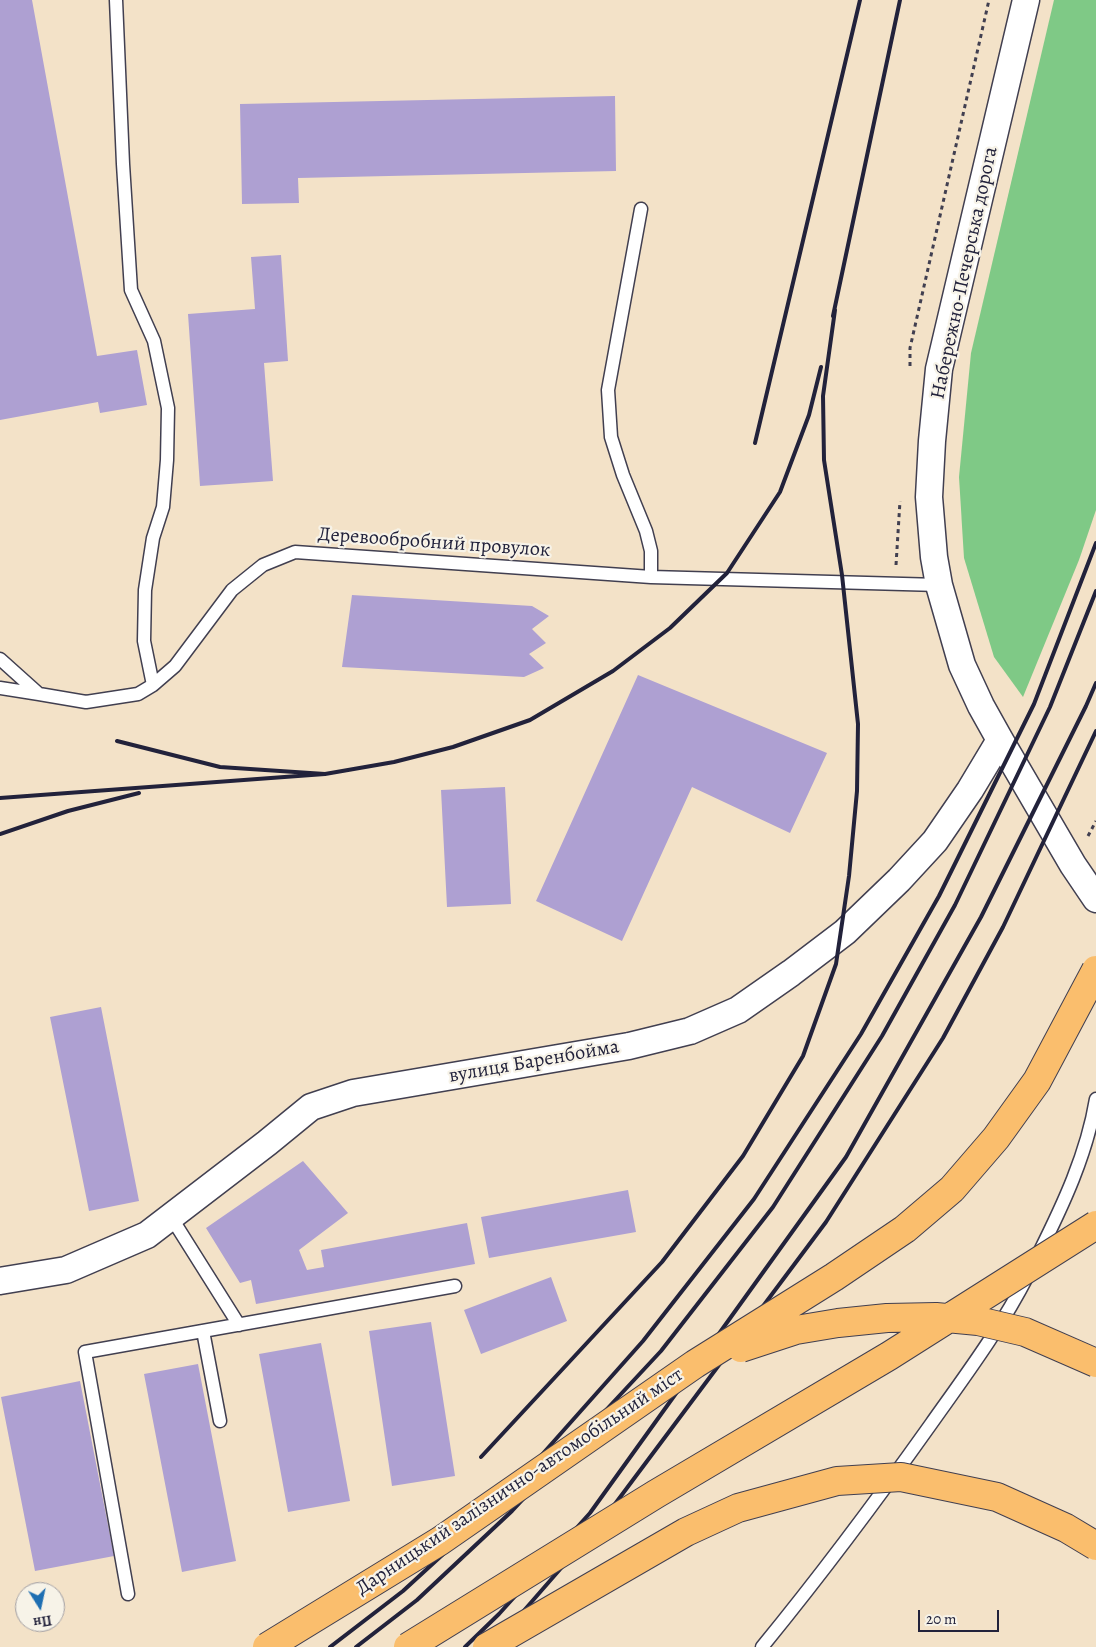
<!DOCTYPE html>
<html>
<head>
<meta charset="utf-8">
<style>
  body { margin:0 }
  #map { position:relative; width:1096px; height:1647px; overflow:hidden; background:#f3e2c8; font-family:Alegreya,serif }
  canvas { display:block }
  .north { position:absolute; left:15px; top:1582px; width:50px; height:50px; box-sizing:border-box; background:#f7f3e8; border:1px solid #a29fa3; border-radius:50%; rotate:170deg; font-size:14px; font-weight:700; line-height:20px; text-align:center; color:#22223b }
  .north::after { content:''; display:block; margin:auto; width:18px; height:22px; background:#1f6fb2; clip-path:polygon(50% 0,100% 100%,50% 72%,0 100%) }
  .scale { position:absolute; left:918px; top:1610px; width:81px; height:22px; box-sizing:border-box; border:2px solid #22223b; border-top:0; padding-left:6px; font-size:15px; line-height:18px; white-space:nowrap; color:#22223b; -webkit-text-stroke:4px #f7f3e8; paint-order:stroke }
</style>
</head>
<body>
<div id="map">
<canvas width="1096" height="1647"></canvas>
<div class="north">Пн</div>
<div class="scale">20 m</div>
</div>
<script>
const ctx = document.querySelector('canvas').getContext('2d');
ctx.lineJoin = 'round';
function fill(path, color) { ctx.fillStyle = color; ctx.fill(path, 'evenodd'); }
function trace(path, color, width, dash) { ctx.strokeStyle = color; ctx.lineWidth = width; ctx.lineCap = dash ? 'butt' : 'round'; ctx.setLineDash(dash || []); ctx.stroke(path); }
function label(font, color, halo, rows, align = 'center') {
  ctx.font = font + ' Alegreya,serif'; ctx.lineWidth = 4.5; ctx.setLineDash([]); ctx.textBaseline = 'middle'; ctx.strokeStyle = halo; ctx.fillStyle = color; for (const [text, x, y, turn = 0] of rows) {
    ctx.save(); ctx.translate(x, y); ctx.rotate((+turn || 0) * Math.PI / 180); ctx.textAlign = isNaN(turn) ? turn : align; if (halo) ctx.strokeText(text, 0, 0); ctx.fillText(text, 0, 0); ctx.restore();
  }
}
fill(new Path2D(`
  M1054,0H1096V510L1079,560L1023,697L994,657L964,558L959,477L971,353Z`), '#7fc986');
fill(new Path2D(`
  M0,0H32L97,356L137,350L147,405L100,413L98,402L0,420Z
  M615,96L616,171L298,178L299,203L242,204L240,104Z
  M281,255L288,361L264,363L273,481L200,486L188,314L255,309L251,257Z
  M352,595L532,606L549,616L532,629L546,643L529,654L544,668L524,677L342,667Z
  M638,675L827,753L790,833L692,787L622,941L536,901Z
  M505,787L511,904L447,907L441,790Z
  M101,1007L139,1201L89,1211L50,1017Z
  M303,1161L348,1213L299,1250L307,1270L324,1267L321,1250L467,1223L475,1264L256,1304L251,1280L240,1283L206,1228Z
  M628,1190L636,1232L489,1258L481,1217Z
  M551,1277L567,1321L481,1354L464,1310Z
  M431,1322L455,1476L392,1486L369,1331Z
  M321,1343L350,1501L288,1512L259,1354Z
  M198,1364L236,1561L182,1572L144,1374Z
  M80,1381L114,1556L35,1571L1,1397Z`), '#aea0d2');
const lane = new Path2D(`
  M116,0L123,164L131,290L154,341L168,408L167,460L163,507L153,538L145,590L144,641L153,685
  M641,209L608,390L611,437L623,475L646,531L651,551V577
  M0,659L39,694L86,702L138,694L153,685L175,666L232,590L263,565L295,552L651,577L939,585
  M0,688L39,694
  M171,1217L239,1325
  M1038,1255C1063,1205 1087,1154 1096,1099
  M203,1331L220,1421
  M128,1594L85,1352L455,1286
  M762,1647C821,1575 877,1500 931,1424C965,1376 1001,1328 1028,1275`);
const street = new Path2D(`
  M1026,0L939,369L932,441L929,497L934,557L939,585L962,665L981,706L1000,740L1073,865L1096,899
  M0,1281L66,1270L147,1235L267,1143L311,1107L353,1093L629,1046L690,1031L738,1010L791,973L845,932L899,880L935,841L970,790L1000,740`);
trace(lane, '#413f50', 15);
trace(street, '#413f50', 29);
trace(new Path2D(`
  M910,366V348L989,0
  M896,565L900,501
  M1088,836L1096,821`), '#413f50', 3, [4, 4]);
trace(lane, '#fff', 12);
trace(street, '#fff', 26);
trace(new Path2D(`
  M833,316L900,0
  M755,443L860,0
  M325,774L394,762L453,747L530,720L613,671L670,628L727,573L780,492L809,415L821,367
  M0,798L325,774L220,767L117,741
  M0,834L68,811L139,793
  M481,1457L662,1262L743,1156L803,1056L836,964L849,876L857,791L858,724L842,575L824,460L823,396L835,310
  M330,1647L403,1591L499,1503L643,1341L754,1199L861,1034L939,896L1034,704L1096,543
  M356,1647L417,1600L512,1511L661,1351L773,1207L882,1036L955,905L1050,707L1096,591
  M465,1647L499,1614L590,1513L846,1157L981,917L1086,706L1096,683
  M488,1647L514,1622L603,1520L826,1222L943,1038L1003,927L1096,731`), '#22223b', 4);
const primaryBridge = new Path2D(`
  M741,1348L796,1330L838,1323L887,1318L936,1317L978,1321L1025,1332L1096,1363
  M267,1647L440,1541L695,1364L834,1277L905,1229L952,1189L996,1138L1037,1081L1096,970
  M408,1647L656,1494L889,1356L1096,1225
  M487,1647L686,1532L738,1508L837,1481L901,1477L997,1497L1066,1528L1096,1546`);
trace(primaryBridge, '#413f50', 30, []);
trace(primaryBridge, '#fabe6d', 28);
label('20px', '#22223b', '#f7f3e8', [
  ["Набережно-Печерська дорога",965,273,-78],
  ["Деревообробний провулок",434,543,4],
  ["вулиця Баренбойма",534,1062,-10],
  ["Дарницький залізнично-автомобільний міст",520,1482,-34]
]);
</script>
</body>
</html>
